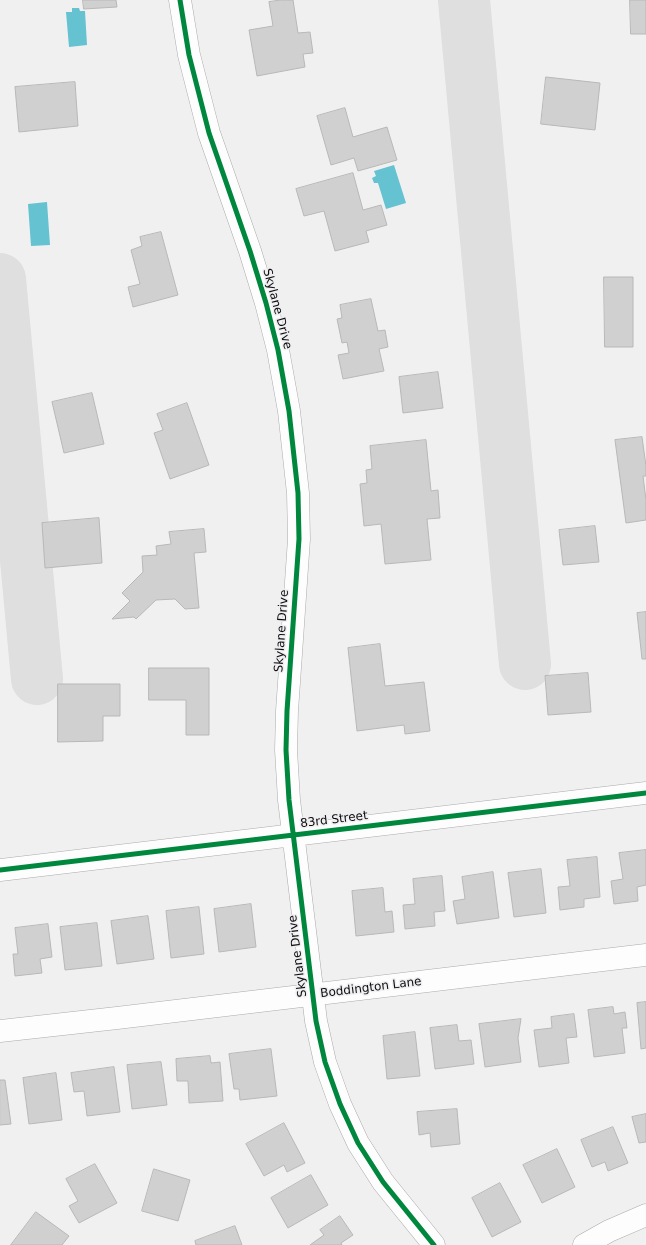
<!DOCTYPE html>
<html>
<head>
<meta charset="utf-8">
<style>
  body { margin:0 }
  canvas { display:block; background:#f0f0f1 }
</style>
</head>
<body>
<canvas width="646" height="1245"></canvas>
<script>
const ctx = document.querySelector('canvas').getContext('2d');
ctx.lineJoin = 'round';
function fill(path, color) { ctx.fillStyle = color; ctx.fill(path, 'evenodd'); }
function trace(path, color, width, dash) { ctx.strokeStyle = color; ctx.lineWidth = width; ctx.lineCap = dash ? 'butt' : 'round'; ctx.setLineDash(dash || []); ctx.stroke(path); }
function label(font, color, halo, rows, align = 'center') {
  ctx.font = font + ' "DejaVu Sans",sans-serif'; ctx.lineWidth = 3; ctx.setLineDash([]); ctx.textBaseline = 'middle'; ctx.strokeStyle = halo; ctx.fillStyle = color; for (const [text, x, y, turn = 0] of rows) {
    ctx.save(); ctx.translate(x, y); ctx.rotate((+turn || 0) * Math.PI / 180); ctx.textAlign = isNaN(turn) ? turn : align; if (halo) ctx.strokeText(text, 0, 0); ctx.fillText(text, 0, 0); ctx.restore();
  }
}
fill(new Path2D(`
  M72,8H79L80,11H85L87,45L69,47L66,12H72Z
  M394,165L406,203L386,209L378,183H374L372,178L376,176L374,171Z
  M47,202L50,245L31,246L28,204Z`), '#65c2d1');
trace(new Path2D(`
  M464,0L525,664
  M0,279L37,679`), '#dfdfe0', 52);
const building = new Path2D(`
  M83,0H116L117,7L84,9Z
  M281,0H293L298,33L310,32L313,53L303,54L305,67L257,76L249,30L273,26L269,2Z
  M630,0H646V34H631Z
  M546,77L600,83L595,130L541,124Z
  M75,82L78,126L19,132L15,87Z
  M345,108L353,137L387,127L397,160L358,171L354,158L331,165L317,116Z
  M353,173L363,210L381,205L387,225L366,231L369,242L335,251L324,211L304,216L296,189Z
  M161,232L178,295L133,307L128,287L140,284L131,250L142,246L140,237Z
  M604,277H633V347H605Z
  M371,299L378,331L385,330L388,347L379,349L384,371L343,379L338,355L349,353L347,342L342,343L337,319L342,318L340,305Z
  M438,372L443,408L403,413L399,377Z
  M92,393L104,444L64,453L52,402Z
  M187,403L209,465L170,479L154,433L163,430L157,414Z
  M642,437L646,466V476H643L646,500V520L626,523L615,440Z
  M426,440L431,491L438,490L440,518L427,519L431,560L385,564L381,524L364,526L360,484L367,483L366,470L372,469L370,446Z
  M99,518L102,563L45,568L42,523Z
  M595,526L599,562L563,565L559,530Z
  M204,529L206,552L194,553L199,608L185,609L175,599L156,600L136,619L134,617L112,619L130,601L122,593L143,572L142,556L157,555L156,546L171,544L169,532Z
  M646,612V659H642L637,613Z
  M380,644L385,686L424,682L430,731L405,734L404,725L357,731L348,648Z
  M149,668H209V735H186V700H149Z
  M588,673L591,712L548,715L545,676Z
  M58,684H120V716H103V741L58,742Z
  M646,850V885L637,887L638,901L614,904L611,881L623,879L619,853Z
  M597,857L600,897L584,899V907L560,910L558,887L570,886L567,860Z
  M541,869L546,913L514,917L508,873Z
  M493,872L499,918L457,924L453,901L465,899L462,877Z
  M442,876L445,911L434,912L435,926L405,929L403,905L415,904L413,879Z
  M383,888L385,912L392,911L394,932L356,936L352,891Z
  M251,904L256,947L219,952L214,909Z
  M199,907L204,954L171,958L166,911Z
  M148,916L154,959L117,964L111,921Z
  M97,923L102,966L65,970L60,927Z
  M48,924L52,957L40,959L42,973L15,976L13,954H18L15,928Z
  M646,1002V1048L641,1049L637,1003Z
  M613,1007L614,1014L625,1012L627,1028H622L625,1053L594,1057L588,1010Z
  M574,1014L577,1037L566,1038L569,1063L539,1067L534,1030L552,1028L551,1017Z
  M521,1019L518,1038L521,1062L485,1067L479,1024Z
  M457,1025L459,1041L471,1040L474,1064L435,1069L430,1028Z
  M415,1032L420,1076L387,1079L383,1036Z
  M271,1049L277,1096L240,1100L239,1089H234L229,1054Z
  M210,1056L211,1063L220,1062L223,1101L189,1103L188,1081H177L176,1059Z
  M161,1062L167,1105L132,1109L127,1065Z
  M114,1067L120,1112L87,1116L84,1091L74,1092L71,1073Z
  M56,1073L62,1120L29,1124L23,1078Z
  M0,1080H5L11,1124L0,1125Z
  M457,1109L460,1144L431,1147L430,1133L419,1135L417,1112Z
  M646,1114V1142L639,1143L632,1117Z
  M284,1123L305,1163L287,1172L284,1165L264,1176L246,1144Z
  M613,1127L628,1163L608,1171L605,1162L592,1167L581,1140Z
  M557,1149L575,1187L542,1203L523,1165Z
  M95,1164L117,1203L79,1223L69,1206L78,1201L66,1179Z
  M154,1169L190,1180L178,1221L142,1211Z
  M311,1175L328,1205L288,1228L271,1198Z
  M500,1183L521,1222L492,1237L472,1198Z
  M36,1212L69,1236L62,1245H11Z
  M340,1216L353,1235L341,1243L342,1245H310L324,1235L320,1230Z
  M235,1226L242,1245H196L195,1241Z`);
fill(building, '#d0d0d0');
trace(building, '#b8b8b8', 1);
const street = new Path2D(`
  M180,0L189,55L209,133L250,251L266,303L278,350L289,411L298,493L299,539L287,711L286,750L289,800L316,1021L325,1062L340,1104L358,1143L383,1182L434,1245
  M0,870L646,793
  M0,1031L117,1018L646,955
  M584,1245L609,1231L646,1215`);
trace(street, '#ababac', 23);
trace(street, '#fdfdfd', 22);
trace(new Path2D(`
  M180,0L189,55L209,133L250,251L266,303L278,350L289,411L298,493L299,539L287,711L286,750L289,800L316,1021L325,1062L340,1104L358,1143L383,1182L434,1245
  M0,870L646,793`), '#00873e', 5);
label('12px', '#0d0d0e', '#efeff2', [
  ["Skylane Drive",277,309,75],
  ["Skylane Drive",282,631,-86],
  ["83rd Street",334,820,-7],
  ["Skylane Drive",298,956,-97],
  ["Boddington Lane",371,988,-7]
]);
</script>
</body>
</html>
